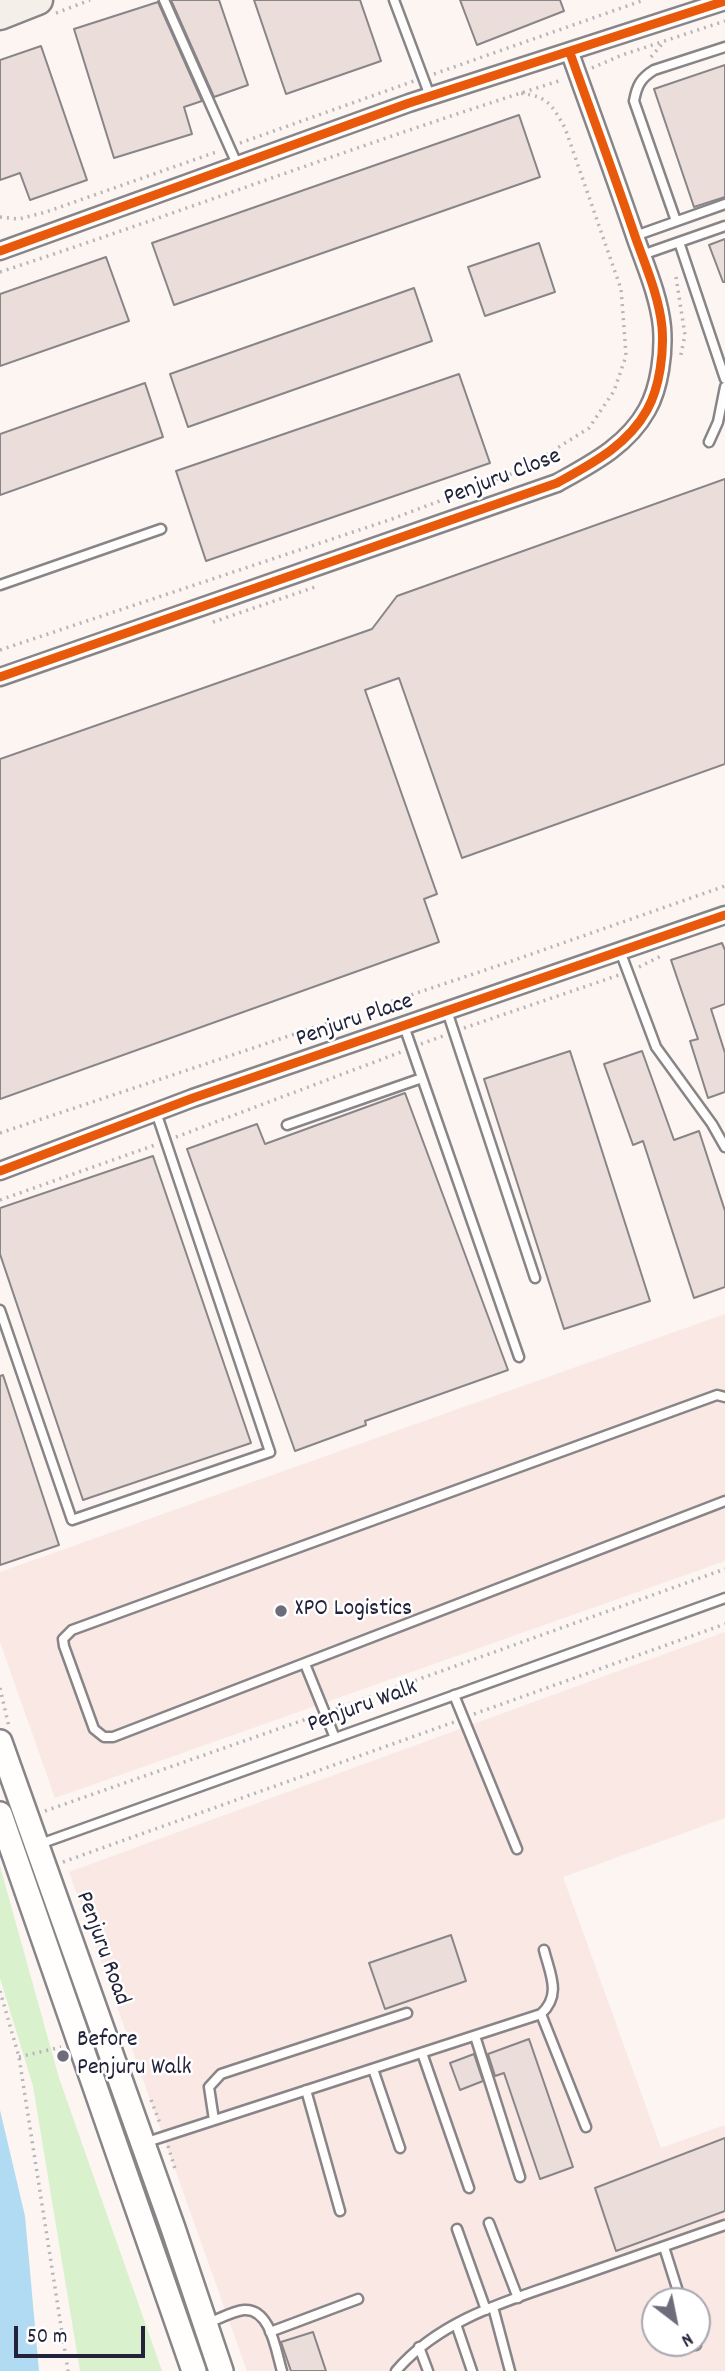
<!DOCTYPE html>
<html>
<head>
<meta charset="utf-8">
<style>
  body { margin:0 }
  #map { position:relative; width:725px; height:2371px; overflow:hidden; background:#fcf5f2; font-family:Dekko,sans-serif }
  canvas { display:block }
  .north { position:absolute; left:641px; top:2287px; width:70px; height:70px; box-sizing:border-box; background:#fff; border:2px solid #a7a7b1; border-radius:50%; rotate:148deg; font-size:19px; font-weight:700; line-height:28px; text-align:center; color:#22223b }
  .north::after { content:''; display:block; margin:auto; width:24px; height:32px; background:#6e6c7b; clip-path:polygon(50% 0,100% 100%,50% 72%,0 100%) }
  .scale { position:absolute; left:14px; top:2326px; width:131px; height:32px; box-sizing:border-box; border:4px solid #22223b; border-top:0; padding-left:9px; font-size:21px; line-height:24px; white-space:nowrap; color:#22223b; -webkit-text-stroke:5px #fff; paint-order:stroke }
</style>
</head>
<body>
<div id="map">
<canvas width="725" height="2371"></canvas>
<div class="north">N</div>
<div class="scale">50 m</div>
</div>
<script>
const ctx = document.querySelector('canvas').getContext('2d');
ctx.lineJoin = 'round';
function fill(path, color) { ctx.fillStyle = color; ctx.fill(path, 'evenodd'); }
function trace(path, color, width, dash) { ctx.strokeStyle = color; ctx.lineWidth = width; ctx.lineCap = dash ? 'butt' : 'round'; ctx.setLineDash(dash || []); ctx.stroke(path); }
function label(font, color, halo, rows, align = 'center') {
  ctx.font = font + ' Dekko,sans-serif'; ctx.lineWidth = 5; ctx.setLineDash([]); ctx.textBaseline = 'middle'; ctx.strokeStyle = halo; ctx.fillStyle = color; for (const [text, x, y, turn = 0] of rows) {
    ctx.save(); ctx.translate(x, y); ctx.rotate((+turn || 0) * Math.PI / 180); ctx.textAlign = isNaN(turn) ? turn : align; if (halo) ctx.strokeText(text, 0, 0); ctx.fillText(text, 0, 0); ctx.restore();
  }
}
fill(new Path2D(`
  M725,1314V1561L55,1798L0,1642V1572Z
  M725,1632V1818L563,1877L661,2148L725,2125V2371H247L69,1872ZM655,2301H697V2343H655Z`), '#f9e8e3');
fill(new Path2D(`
  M0,1866L59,2078L162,2371H80L33,2086L0,1978Z`), '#d9f1cc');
fill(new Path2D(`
  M0,2110L25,2216L39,2371H0Z`), '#b1dbf2');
const building = new Path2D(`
  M171,0H219L248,85L214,97Z
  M254,0H360L381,61L286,94Z
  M460,0H560L564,11L477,45Z
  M158,2L202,101L184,107L192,134L114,158L74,29Z
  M41,46L87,180L30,200L20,173L0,180V60Z
  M725,65V197L694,207L654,89Z
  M519,115L540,177L174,305L152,243Z
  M725,239V282H723L709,245Z
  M539,243L555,292L485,316L468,267Z
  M106,257L129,321L0,366V294Z
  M414,288L432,341L188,427L170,374Z
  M459,374L490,463L206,561L176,471Z
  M145,383L163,437L0,495V434Z
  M725,479V764L462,858L399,678L365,690L437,894L424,899L439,942L0,1099V759L372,629L397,596Z
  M722,943L725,950V1004L711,1009L725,1053V1092L708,1098L690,1041L698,1039L671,960Z
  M570,1051L650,1301L564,1329L484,1079Z
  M642,1051L674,1140L699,1131L725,1211V1287L694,1298L643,1141L633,1145L604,1064Z
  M405,1093L508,1370L365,1421L366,1425L295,1451L187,1149L257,1124L265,1144Z
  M153,1156L251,1443L83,1500L0,1254V1208Z
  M3,1375L59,1545L0,1565V1376Z
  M451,1935L466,1981L385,2009L369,1963Z
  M529,2039L573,2167L540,2179L504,2073L495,2076L488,2054Z
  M474,2054L483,2081L460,2090L450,2063Z
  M725,2138V2211L616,2251L595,2188Z
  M313,2332L326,2371H291L281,2342Z`);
fill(building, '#ebddd9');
trace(building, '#888589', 2);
const service = new Path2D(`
  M164,0L237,164
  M394,0L430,96
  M676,221L634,101C637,85 641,78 654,70L725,47
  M635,236L725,204
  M679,242L725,379
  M642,255L725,226
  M709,442L718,422L725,387
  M0,585L161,529
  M620,951L656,1047L712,1124L725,1147
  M447,1011L535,1278
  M404,1026L519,1357
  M287,1125L422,1078
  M0,1310L72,1520L270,1452L156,1112
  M725,1397L717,1395L72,1630L63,1639L64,1646L94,1729L104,1737H113L725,1501
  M305,1664L335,1738
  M454,1695L517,1849
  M40,1844L725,1598
  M541,2014L586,2127
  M475,2036L520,2177
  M422,2053L469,2188
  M373,2069L400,2148
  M306,2090L340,2211
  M214,2120L209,2087L221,2074L407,2013
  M144,2143L541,2014C562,1995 550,1974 544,1950
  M489,2223L518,2298
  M457,2229L486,2310
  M664,2247L681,2301
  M493,2307L510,2371
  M208,2323C219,2319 233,2311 244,2310C271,2308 276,2352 282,2371
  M456,2324L472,2371
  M270,2332L358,2299
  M695,2343L696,2345
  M419,2347L428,2371
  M396,2371C442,2317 514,2299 579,2276C627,2259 676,2242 725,2225`);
const minor = new Path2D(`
  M0,251L409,103L725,1
  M0,677L557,483C591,464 627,446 647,410C660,387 664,352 662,327C659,297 646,267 636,239C615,177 592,115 570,53
  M0,1171L193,1098L725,915`);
const secondary = new Path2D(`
  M0,1742L173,2228L221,2371
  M0,1814L194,2371`);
const trunk = new Path2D(`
  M0,15L38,0`);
trace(service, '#888589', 13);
trace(minor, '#888589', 21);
trace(secondary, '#888589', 28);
trace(trunk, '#888589', 33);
trace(new Path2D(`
  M56,13L90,0
  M651,57L663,43
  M592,68L622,55L725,21
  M434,74L644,0
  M240,143L414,81
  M0,217L19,219L46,212L219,151
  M0,272C188,210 373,139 562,80
  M676,277L685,335L680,359
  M213,622L318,586
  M0,650L392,519L524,469L589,428L614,391L626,356L624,327L621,289L565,128C551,104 549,97 520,93
  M639,967L663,955
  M464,1028L619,975
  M421,1044L443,1036
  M0,1133L506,963L725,886
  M176,1137L401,1052
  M0,1200L155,1145
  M0,1688L9,1727
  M336,1709L725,1569
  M474,1714L725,1624
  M45,1811L315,1716
  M63,1862L454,1722
  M0,1991L19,2057L68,2371
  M19,2057L61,2047
  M151,2100L161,2126
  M168,2146L176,2172`), '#b6b5b8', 3.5, [2, 5]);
trace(service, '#fffefd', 8);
trace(minor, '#fffefd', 16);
trace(secondary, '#fffefd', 23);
trace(trunk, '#f4efe9', 28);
trace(new Path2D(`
  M0,251L409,103L725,1
  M0,677L557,483C591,464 627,446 647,410C660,387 664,352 662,327C659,297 646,267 636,239C615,177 592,115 570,53
  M0,1171L193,1098L725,915`), '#e8590c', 9);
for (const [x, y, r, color] of [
  [281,1611,7,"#6e6c7b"],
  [63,2056,7,"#6e6c7b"]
]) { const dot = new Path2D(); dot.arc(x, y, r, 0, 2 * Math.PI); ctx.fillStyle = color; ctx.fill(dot); trace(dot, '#fff', 2.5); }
label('24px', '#22223b', '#fff', [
  ["Penjuru Close",503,479,-21],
  ["Penjuru Place",355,1022,-19],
  ["Penjuru Walk",363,1708,-20],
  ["Penjuru Road",101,1949,70]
]);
label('24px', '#22223b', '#fff', [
  ["XPO Logistics",295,1611],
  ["Before",77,2042],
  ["Penjuru Walk",77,2070]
], 'left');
</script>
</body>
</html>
